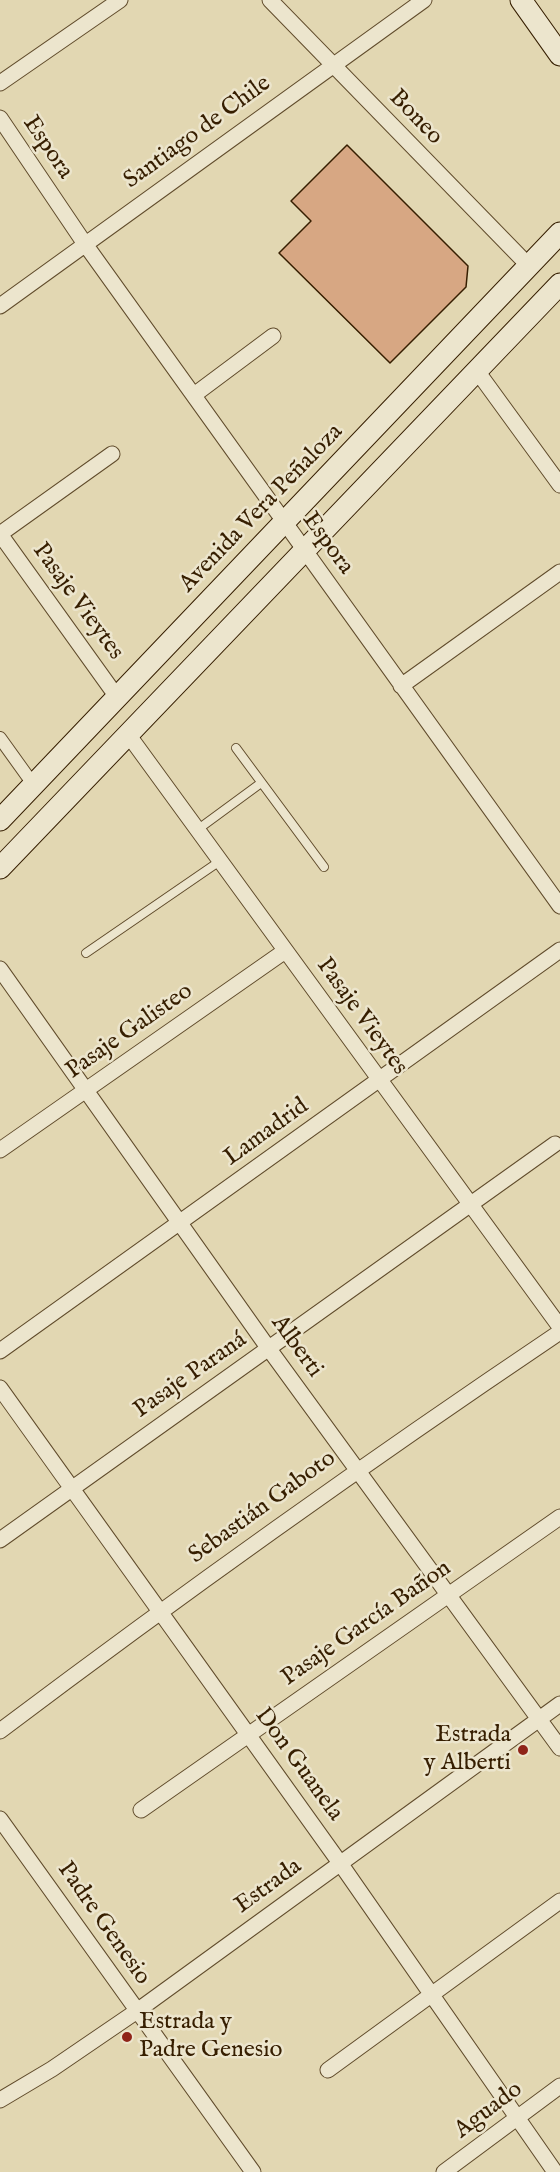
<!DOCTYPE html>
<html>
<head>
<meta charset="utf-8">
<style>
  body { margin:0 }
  canvas { display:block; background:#e2d7b2 }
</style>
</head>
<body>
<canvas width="560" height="2172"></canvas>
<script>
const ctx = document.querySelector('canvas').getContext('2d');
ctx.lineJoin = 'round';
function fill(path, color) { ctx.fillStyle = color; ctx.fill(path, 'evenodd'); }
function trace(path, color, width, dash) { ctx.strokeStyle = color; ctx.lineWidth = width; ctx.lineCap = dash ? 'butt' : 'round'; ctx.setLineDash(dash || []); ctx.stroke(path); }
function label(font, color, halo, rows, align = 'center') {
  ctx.font = font + ' "IM FELL English",serif'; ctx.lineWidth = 5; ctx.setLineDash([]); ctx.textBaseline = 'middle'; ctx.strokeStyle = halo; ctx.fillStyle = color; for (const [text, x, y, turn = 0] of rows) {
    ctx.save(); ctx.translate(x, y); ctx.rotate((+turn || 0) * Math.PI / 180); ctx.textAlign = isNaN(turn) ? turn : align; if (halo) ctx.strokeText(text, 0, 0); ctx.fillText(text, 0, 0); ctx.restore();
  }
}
const building = new Path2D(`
  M347,145L468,266L466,287L390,363L279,253L311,221L291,201Z`);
fill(building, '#d7a783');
trace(building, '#361e00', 1.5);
const service = new Path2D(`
  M236,748L324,867
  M197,830L261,783
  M86,953L220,861`);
const pedestrian = new Path2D(`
  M0,738L33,784`);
const minor = new Path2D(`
  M270,0L529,266
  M0,83L120,0
  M0,118L85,244L560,906
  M0,306L424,0
  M477,371L560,485
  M194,395L273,336
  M0,534L117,697
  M0,534L112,454
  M401,686L560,572
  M127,733L560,1327
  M0,969L269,1349L560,1748
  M0,1150L285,951
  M0,1351L560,950
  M0,1388L340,1863L555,2172
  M0,1540L555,1144
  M0,1731C183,1593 370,1460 560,1332
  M141,1810L560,1517
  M0,1819L253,2172
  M328,2070L560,1901
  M0,2100L52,2069L137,2011L560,1704
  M444,2172L560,2086`);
const secondary = new Path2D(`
  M521,0L560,55
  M0,820L560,233
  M0,868L560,284`);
trace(service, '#614c2c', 10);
trace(pedestrian, '#614c2c', 14);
trace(minor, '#614c2c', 17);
trace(secondary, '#361e00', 23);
trace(service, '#ece5cd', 8);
trace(pedestrian, '#ece5cd', 12);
trace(minor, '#ece5cd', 15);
trace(secondary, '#ece5cd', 21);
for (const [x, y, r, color] of [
  [523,1750,6,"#8f2418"],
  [127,2037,6,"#8f2418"]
]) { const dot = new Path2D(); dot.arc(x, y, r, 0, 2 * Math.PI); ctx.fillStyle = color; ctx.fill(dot); trace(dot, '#ece5cd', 2); }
label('24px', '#361e00', '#ece5cd', [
  ["Boneo",415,118,46],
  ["Santiago de Chile",198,133,-36],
  ["Espora",47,148,56],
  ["Avenida Vera Peñaloza",262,509,-46],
  ["Espora",327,544,54],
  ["Pasaje Vieytes",77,602,54],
  ["Pasaje Vieytes",361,1017,54],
  ["Pasaje Galisteo",130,1032,-35],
  ["Lamadrid",267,1133,-36],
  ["Alberti",296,1347,54],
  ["Pasaje Paraná",191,1376,-35],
  ["Sebastián Gaboto",263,1508,-36],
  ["Pasaje García Bañon",367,1624,-35],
  ["Don Guanela",298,1765,54],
  ["Estrada",269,1887,-36],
  ["Padre Genesio",103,1924,55],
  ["Aguado",489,2111,-37]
]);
label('24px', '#361e00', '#ece5cd', [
  ["Estrada",511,1736],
  ["y Alberti",511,1764],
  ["Estrada y",139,2023,"left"],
  ["Padre Genesio",139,2051,"left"]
], 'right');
</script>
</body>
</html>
